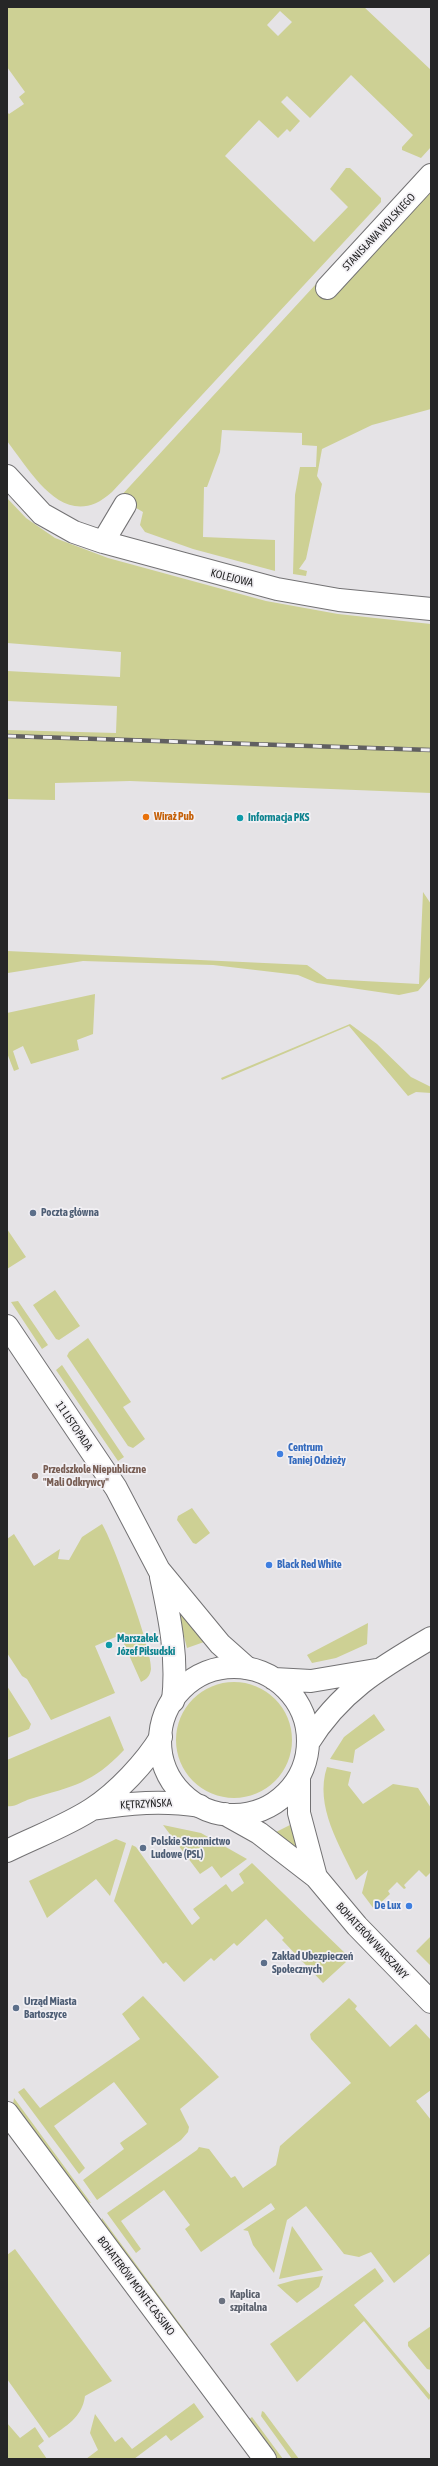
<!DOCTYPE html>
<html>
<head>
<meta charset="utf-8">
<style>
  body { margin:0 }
  #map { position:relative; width:438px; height:2466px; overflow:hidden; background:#e5e3e6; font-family:"Asap Condensed",sans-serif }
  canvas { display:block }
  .frame { position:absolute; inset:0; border:8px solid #262627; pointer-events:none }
</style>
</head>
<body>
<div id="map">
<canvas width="438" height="2466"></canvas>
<div class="frame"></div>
</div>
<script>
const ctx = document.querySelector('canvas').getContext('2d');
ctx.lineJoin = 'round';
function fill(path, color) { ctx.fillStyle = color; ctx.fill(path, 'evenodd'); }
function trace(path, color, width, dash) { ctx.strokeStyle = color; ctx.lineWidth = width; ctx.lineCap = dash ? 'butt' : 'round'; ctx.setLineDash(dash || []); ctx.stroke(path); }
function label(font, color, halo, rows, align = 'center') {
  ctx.font = font + ' "Asap Condensed",sans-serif'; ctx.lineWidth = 3.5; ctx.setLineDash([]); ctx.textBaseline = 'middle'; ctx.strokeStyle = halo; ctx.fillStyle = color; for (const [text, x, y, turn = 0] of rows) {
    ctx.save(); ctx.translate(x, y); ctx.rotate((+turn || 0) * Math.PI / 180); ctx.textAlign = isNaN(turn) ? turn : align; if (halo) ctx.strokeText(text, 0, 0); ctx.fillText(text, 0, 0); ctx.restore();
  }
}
fill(new Path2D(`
  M7,7H364L431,70V147L421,158L402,150V147L413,135L351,75L310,118L287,96L281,102L300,121L290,132L287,129L278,138L259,120L225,156L314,242L348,207L330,189L346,168H350L381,198V202L112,492C66,534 33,475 7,441V112L9,114L24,104L19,97L25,92L7,67ZM280,11L292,22L278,36L267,25Z
  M431,190V409L372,425L322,449L317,476L322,484L306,559L299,569L307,571L306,576L293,574L295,495L300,467H316L317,446L302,445V433L222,430L220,452L207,487H204L203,537L275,540V571L193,549L145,532L140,525L143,512L119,498L316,284L330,298Z
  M7,498L26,518L55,538L108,558L266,601L338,614L431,624V793L130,781L55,783V800L7,799V730L116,733L117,706L7,701V671L120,677L121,652L7,643Z
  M423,892L431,904V976L418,991L399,995L317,983L298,975L213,965L83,961L8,973L7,951L307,965L327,979L419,984Z
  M95,994L93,1034L77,1040L79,1050L31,1064L23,1046L13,1051L19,1069L14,1071L7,1053V1013Z
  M350,1024L377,1044L411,1077L431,1087V1093L416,1092L408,1096L349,1026L222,1080L221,1078Z
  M7,1229L26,1257L7,1269Z
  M55,1290L80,1326L59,1340L56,1339L33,1305Z
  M18,1301L48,1345L42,1349L11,1302Z
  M88,1338L131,1402L123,1407L145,1439L133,1448L128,1446L67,1356L69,1352Z
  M62,1365L124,1457L118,1461L56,1370Z
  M192,1508L210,1533L196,1544L193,1543L177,1520L178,1516Z
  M102,1524C112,1539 153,1652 151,1669C150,1676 147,1679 141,1682L120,1635L95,1646L115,1693L51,1720L27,1679L22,1676L7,1653V1539L14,1534L34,1566L60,1549L58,1559L69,1560L82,1537Z
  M176,1606L204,1642L187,1648Z
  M368,1623L367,1644L336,1658L312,1663L307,1655Z
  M176 1740a58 58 0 1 1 116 0a58 58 0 1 1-116 0Z
  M7,1686L31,1724L29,1729L7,1738Z
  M374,1714L385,1730L355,1750L353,1763L330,1759L344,1737Z
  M110,1716L124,1750C92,1784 73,1786 30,1799C23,1801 14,1808 7,1806V1760Z
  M327,1767L351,1772L348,1785L363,1804L393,1784L418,1788L431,1808V1872L426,1877L419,1870L404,1885L406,1888L404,1889L397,1882L388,1891L390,1894L374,1909L362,1893L368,1870L356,1880C340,1846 314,1806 327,1767Z
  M292,1824L305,1859L276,1832Z
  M163,1825L201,1833L247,1859L221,1878L212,1866L200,1874Z
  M116,1839L126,1843L110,1896L96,1879L47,1918L29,1881Z
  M132,1845L136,1847L192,1925L200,1918L193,1909L226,1884L232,1892L244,1883L239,1874L252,1863L348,1956L346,1962L323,1983L282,1940L284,1938L266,1919L237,1946L234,1943L214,1961L211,1958L184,1982L166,1962L163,1964L114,1901Z
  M431,1936V1966L416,1951Z
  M143,1996L219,2077L180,2109L189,2127L188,2132L181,2140L97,2200L83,2180L124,2149L120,2143L147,2124L114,2082L54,2126L85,2168L79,2174L18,2092L24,2088L40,2108L140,2039L122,2014Z
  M349,1998L357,2006L355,2009L390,2047L416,2024L431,2040V2090L416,2101L431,2120V2253L394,2283L371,2252L359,2257L344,2254L306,2206L287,2220L274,2273L253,2245L248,2231L243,2230L275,2209L271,2203L201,2252L185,2229L190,2225L164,2190L121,2221L141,2249L136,2253L107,2213L197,2150L199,2147L209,2149L231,2178L235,2176L243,2188L276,2165L280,2146L351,2083L311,2039L310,2034Z
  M14,2098L91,2203L86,2202L13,2104Z
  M102,2218L188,2335L186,2338L101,2222Z
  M292,2226L323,2270L279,2279Z
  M15,2249L112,2381L85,2396C82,2418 66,2426 49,2438L7,2379V2255Z
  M375,2268L384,2281L354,2305L431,2396L429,2400L364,2321L297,2382L270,2344Z
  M323,2276L319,2287L297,2303L277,2285L295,2280Z
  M431,2326V2370L427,2369L408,2346V2342Z
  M194,2403L204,2417L171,2441L166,2435L134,2459H86L98,2450L90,2433L95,2414L115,2442L122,2437L132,2449Z
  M262,2411L264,2412L299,2459H292L261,2416Z
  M252,2417L283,2459H277L248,2420Z
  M7,2423L20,2438L35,2427L44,2441L38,2446L47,2459H7Z`), '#cdd094');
const minor = new Path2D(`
  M327,288L431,175
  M7,476L42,514L74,532L103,542L277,589L339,600L431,609
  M103,542L125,505
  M7,1326L116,1488L159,1570L220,1644L247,1668
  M161,1577C170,1619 178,1658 173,1701
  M92,1809C129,1803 163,1800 200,1806
  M7,1851C35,1837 66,1826 92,1809C117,1793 146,1762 161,1737
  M7,2113L265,2459`);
const tertiary = new Path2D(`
  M160 1741a74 74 0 1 1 148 0a74 74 0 1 1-148 0Z
  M274,1679L311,1681L376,1670
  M308,1743C340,1691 380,1668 431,1638
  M299,1777V1813L316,1877
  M225,1814L259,1833L316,1877L357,1926L431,2002`);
trace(minor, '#737274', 24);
trace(tertiary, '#737274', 24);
trace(minor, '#fff', 22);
trace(tertiary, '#fff', 22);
const rail = new Path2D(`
  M7,736L431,750`);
trace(rail, '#605f61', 4.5);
trace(rail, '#f2f0f4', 3, [9]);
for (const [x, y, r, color] of [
  [146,817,4,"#e8710a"],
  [240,818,4,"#0f9aa8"],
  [33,1213,4,"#5c6f8a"],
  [280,1454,4,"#3f7fe0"],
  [35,1476,4,"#8d6e63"],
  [269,1565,4,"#3f7fe0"],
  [109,1645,4,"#0f9aa8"],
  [143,1848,4,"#5c6f8a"],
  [409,1906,4,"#3f7fe0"],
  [264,1963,4,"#5c6f8a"],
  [16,2008,4,"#5c6f8a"],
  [222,2301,4,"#6b7280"]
]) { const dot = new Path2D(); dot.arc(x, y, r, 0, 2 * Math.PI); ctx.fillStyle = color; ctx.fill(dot); trace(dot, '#f2f0f4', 1.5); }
label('11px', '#262627', '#f2f0f4', [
  ["STANISŁAWA WOLSKIEGO",379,232,-47],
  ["KOLEJOWA",232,578,14],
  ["11 LISTOPADA",74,1426,56],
  ["KĘTRZYŃSKA",146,1804,-3],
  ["BOHATERÓW WARSZAWY",372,1941,47],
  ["BOHATERÓW MONTE CASSINO",136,2286,53]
]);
label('bold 11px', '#c56008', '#f2f0f4', [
  ["Wiraż Pub",154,817]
], 'left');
label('bold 11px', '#0d838f', '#f2f0f4', [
  ["Informacja PKS",248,818],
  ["Marszałek",117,1639],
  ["Józef Piłsudski",117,1652]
], 'left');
label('bold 11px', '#4e5e75', '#f2f0f4', [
  ["Poczta główna",41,1213],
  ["Polskie Stronnictwo",151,1842],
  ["Ludowe (PSL)",151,1855],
  ["Zakład Ubezpieczeń",272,1957],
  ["Społecznych",272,1970],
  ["Urząd Miasta",24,2002],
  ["Bartoszyce",24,2015]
], 'left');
label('bold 11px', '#366cbe', '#f2f0f4', [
  ["Centrum",288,1448],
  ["Taniej Odzieży",288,1461],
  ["Black Red White",277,1565],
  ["De Lux",401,1906,"right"]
], 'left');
label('bold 11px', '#785e54', '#f2f0f4', [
  ["Przedszkole Niepubliczne",43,1470],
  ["\"Mali Odkrywcy\"",43,1483]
], 'left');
label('bold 11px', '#5b616d', '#f2f0f4', [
  ["Kaplica",230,2295],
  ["szpitalna",230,2308]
], 'left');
</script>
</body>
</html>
